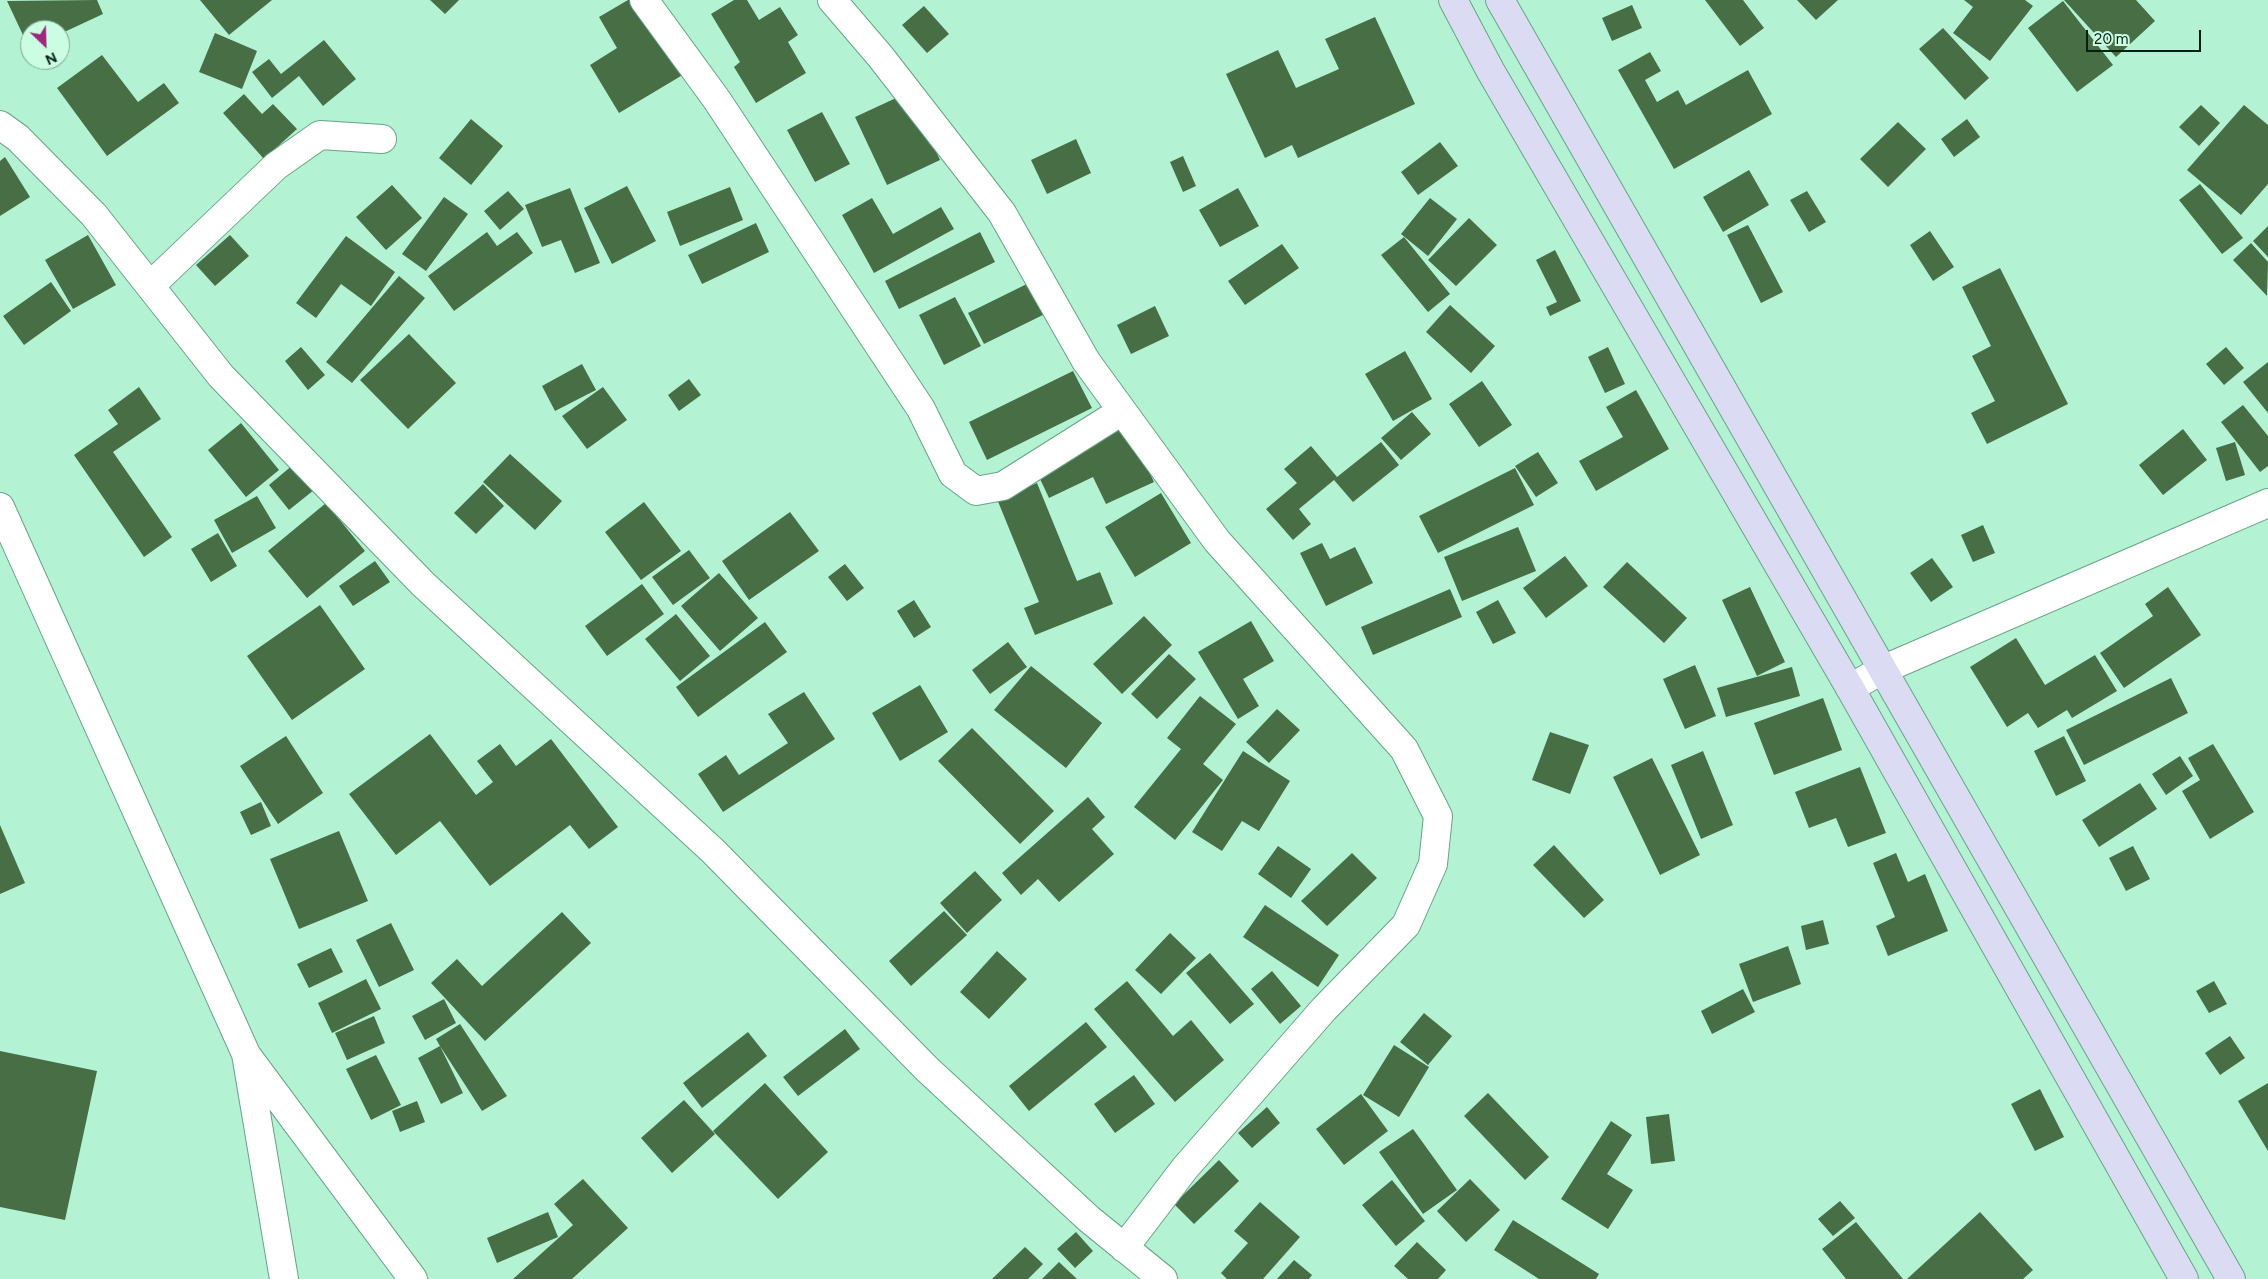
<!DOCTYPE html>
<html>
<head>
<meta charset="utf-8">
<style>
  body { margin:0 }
  #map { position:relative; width:2268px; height:1279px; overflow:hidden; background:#b3f3d3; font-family:Figtree,sans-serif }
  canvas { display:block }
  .north { position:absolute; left:20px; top:20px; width:50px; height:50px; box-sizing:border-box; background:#cbfde3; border:1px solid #7ca591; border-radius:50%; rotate:156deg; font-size:14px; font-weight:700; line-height:20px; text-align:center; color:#062015 }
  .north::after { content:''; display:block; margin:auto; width:18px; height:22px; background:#a1277e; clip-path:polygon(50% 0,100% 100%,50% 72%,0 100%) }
  .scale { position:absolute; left:2086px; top:30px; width:115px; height:22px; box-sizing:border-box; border:2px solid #062015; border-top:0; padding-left:6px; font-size:15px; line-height:18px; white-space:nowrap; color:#062015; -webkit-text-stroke:4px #cbfde3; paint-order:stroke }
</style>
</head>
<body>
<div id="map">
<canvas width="2268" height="1279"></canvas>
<div class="north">N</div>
<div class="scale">20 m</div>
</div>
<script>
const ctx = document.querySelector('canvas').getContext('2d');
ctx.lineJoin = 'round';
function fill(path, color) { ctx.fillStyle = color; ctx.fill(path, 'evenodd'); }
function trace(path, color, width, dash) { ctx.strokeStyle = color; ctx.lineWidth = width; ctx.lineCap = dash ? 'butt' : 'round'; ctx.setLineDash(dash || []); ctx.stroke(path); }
fill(new Path2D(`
  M97,0L103,14L60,34V30H30V50L7,1Z
  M200,0H272L229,35Z
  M430,0H459L445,14Z
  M628,0H649L691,70L619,113L590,65L617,48L599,17Z
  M734,0H747L759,20L780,7L798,35L788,42L806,73L756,103L734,67L740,62L711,14Z
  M1705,0H1743L1764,28L1740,46Z
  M1797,0H1838L1816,20Z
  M1964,0H2025L2033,6L1990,61L1953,33L1973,7Z
  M2064,0H2136L2155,21L2116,57Z
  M2063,1L2113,65L2077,92L2028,28Z
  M1632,5L1642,28L1612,41L1602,18Z
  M924,6L949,34L927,53L902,25Z
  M1375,17L1415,104L1298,158L1292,145L1265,158L1226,74L1278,50L1296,88L1339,69L1325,39Z
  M1943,28L1989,78L1965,100L1919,49Z
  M215,33L257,51L242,89L199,72Z
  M324,40L356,79L323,106L299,76L272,98L252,72L269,59L281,74Z
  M1650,52L1661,71L1645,80L1657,102L1678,90L1686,105L1748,70L1772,114L1674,169L1618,70Z
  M102,55L138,102L164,83L179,103L107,156L57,88Z
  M909,92L940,160L887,185L855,117Z
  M244,94L262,114L273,104L297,129L264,159L223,113Z
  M2201,105L2220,123L2199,146L2179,127Z
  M2244,105L2268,125V184L2241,215L2187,170Z
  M822,112L850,164L815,182L787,130Z
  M471,119L503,146L471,185L439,158Z
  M1967,119L1980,137L1954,157L1941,139Z
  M1898,122L1926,149L1888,187L1860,159Z
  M1076,139L1091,173L1047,194L1031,160Z
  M1440,142L1458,166L1418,195L1401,172Z
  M1183,156L1196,186L1183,192L1170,162Z
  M5,157L30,197L0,216V161Z
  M1749,170L1769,205L1723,232L1703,197Z
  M2200,184L2243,238L2222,254L2179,200Z
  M392,185L422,218L386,250L356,217Z
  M627,186L656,241L612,264L584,208Z
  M730,187L743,220L680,246L667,212Z
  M570,188L600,263L575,273L561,240L542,247L525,205Z
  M1238,188L1259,226L1220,247L1199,210Z
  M508,191L524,209L500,230L484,211Z
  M1807,191L1826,222L1809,232L1790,200Z
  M444,197L468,214L426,271L402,254Z
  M872,198L893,234L941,207L954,229L874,273L842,215Z
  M1430,198L1457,219L1428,256L1401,234Z
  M1469,218L1497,245L1456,286L1428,260Z
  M756,223L769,252L702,284L688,255Z
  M1748,225L1783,292L1761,303L1727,235Z
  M2268,226V257L2253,241Z
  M1930,231L1954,267L1933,281L1910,245Z
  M487,232L497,246L517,232L533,253L454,311L428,276Z
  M980,232L995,262L899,309L885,281Z
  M88,235L116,285L73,309L45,260Z
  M230,235L249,256L215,286L196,265Z
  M346,236L395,272L371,306L341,284L316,318L296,303Z
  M1404,237L1450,294L1428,312L1381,255Z
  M2251,243L2268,262L2267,296L2233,260Z
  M1282,244L1299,268L1245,305L1228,281Z
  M1555,250L1581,301L1550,316L1546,307L1557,302L1536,260Z
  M2000,268L2068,404L1987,444L1971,413L1995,401L1972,356L1991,346L1962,287Z
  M399,276L425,298L352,383L326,362Z
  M1037,279L1053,310L984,344L968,313Z
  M51,282L71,311L24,345L3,316Z
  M955,297L981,346L944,365L919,315Z
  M1450,305L1495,346L1471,373L1426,332Z
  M1155,306L1169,336L1131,354L1117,325Z
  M409,334L456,383L408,429L360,380Z
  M301,347L325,375L308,390L285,361Z
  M1608,347L1625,384L1605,393L1588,357Z
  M2226,347L2244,368L2224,385L2206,364Z
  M1405,351L1432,399L1393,421L1365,374Z
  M2268,362V413L2243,382Z
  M582,364L596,390L555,411L542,386Z
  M1073,371L1092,408L987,460L969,422Z
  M689,379L701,395L679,411L668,395Z
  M1482,381L1512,425L1479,447L1449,404Z
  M139,387L161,419L113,452L172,537L144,557L74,455L118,424L108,410Z
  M603,387L627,420L587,449L562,416Z
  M1636,390L1669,449L1596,491L1579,461L1623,437L1606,407Z
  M2243,405L2268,436V466L2260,472L2221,422Z
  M1412,412L1431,434L1401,460L1381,438Z
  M1125,421L1154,482L1106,504L1093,477L1049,498L1033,464Z
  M241,423L279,470L246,497L208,450Z
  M2183,429L2207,460L2163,495L2139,465Z
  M1381,442L1399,465L1353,502L1334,480L1299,509L1311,524L1293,540L1266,509L1297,483L1284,469L1311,446L1337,477Z
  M2235,442L2245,475L2226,481L2216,448Z
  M1538,452L1558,483L1536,497L1515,466Z
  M510,454L562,501L535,530L483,482Z
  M294,464L314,490L289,510L269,485Z
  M1515,468L1534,505L1438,553L1419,516Z
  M1037,483L1077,581L1100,572L1113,604L1035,635L1024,608L1039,602L997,499Z
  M483,484L504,506L476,534L454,513Z
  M1161,493L1191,543L1135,577L1105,527Z
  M257,496L276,528L232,553L214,520Z
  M644,502L681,551L641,580L605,532Z
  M326,503L365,551L307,598L268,551Z
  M790,512L819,551L749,600L722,561Z
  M1983,525L1995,553L1973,562L1961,535Z
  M1518,527L1536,571L1462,601L1444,557Z
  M218,533L237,566L211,582L191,549Z
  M1322,543L1330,559L1355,547L1373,583L1326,606L1300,553Z
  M689,550L710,578L673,605L652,577Z
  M1565,556L1588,586L1546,618L1523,588Z
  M1932,558L1953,587L1931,602L1910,573Z
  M375,561L390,582L353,606L339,586Z
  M1627,562L1687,618L1664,643L1603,587Z
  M845,564L864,588L847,601L828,577Z
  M719,573L758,618L720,651L681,606Z
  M642,584L664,614L607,656L585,626Z
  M1750,587L1785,662L1757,676L1722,600Z
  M2168,587L2201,635L2124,688L2100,653L2153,616L2145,604Z
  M1450,589L1462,617L1373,655L1361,627Z
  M914,600L931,627L914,638L897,611Z
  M1498,600L1516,633L1493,644L1476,612Z
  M320,605L365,669L292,720L247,656Z
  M676,614L710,656L680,681L645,639Z
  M1144,616L1172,645L1122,694L1093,664Z
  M1251,621L1274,661L1243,679L1259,706L1238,719L1198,652Z
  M765,622L787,652L698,717L676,687Z
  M2016,638L2045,685L2095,655L2117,691L2072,718L2067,710L2038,728L2028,713L2007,727L1970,667Z
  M1008,642L1027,667L990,694L972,670Z
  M1169,654L1196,679L1157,719L1131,694Z
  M1695,665L1716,716L1685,729L1663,679Z
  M1031,666L1102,723L1066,768L994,710Z
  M1792,667L1800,696L1726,717L1717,688Z
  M2171,678L2188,713L2084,765L2066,730Z
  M920,685L948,732L900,761L872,713Z
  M804,692L835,739L723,812L698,774L726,755L739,775L788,743L768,714Z
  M1200,696L1236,724L1203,764L1223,780L1175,840L1134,807L1181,749L1167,738Z
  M1823,698L1842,750L1774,775L1754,723Z
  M1277,709L1300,730L1269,763L1246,742Z
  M972,728L1054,811L1020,844L938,761Z
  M1550,732L1589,745L1570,794L1532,780Z
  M430,734L476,795L493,782L477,761L500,744L516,766L551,739L618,827L589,849L570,825L490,886L440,821L396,855L349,794Z
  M286,736L323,793L278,824L240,766Z
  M2064,736L2086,781L2056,796L2034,751Z
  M2213,744L2254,812L2210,839L2182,791L2200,780L2188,758Z
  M1243,751L1290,781L1259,831L1242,821L1222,851L1192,832Z
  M1703,751L1733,825L1701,839L1671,765Z
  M2180,756L2193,776L2166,795L2152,774Z
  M1652,758L1700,855L1660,875L1613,777Z
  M1860,767L1886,833L1848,847L1836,818L1809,828L1795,792Z
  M2140,783L2157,809L2099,847L2082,820Z
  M1088,797L1105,817L1092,829L1114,854L1059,902L1038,879L1021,895L1002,873Z
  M261,802L271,826L251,835L240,812Z
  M0,825L25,883L0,894Z
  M339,831L368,901L299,929L270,859Z
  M1554,845L1604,900L1584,918L1533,865Z
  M1278,846L1311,869L1291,898L1258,874Z
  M2133,846L2150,879L2126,891L2109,858Z
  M1352,853L1377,878L1327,926L1301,901Z
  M1896,853L1908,882L1925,874L1948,931L1888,956L1876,926L1895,917L1873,863Z
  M975,871L1002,900L967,933L940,903Z
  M1265,905L1339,955L1318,987L1243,937Z
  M944,911L967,935L911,986L889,961Z
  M562,912L591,943L485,1041L431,983L457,959L482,986Z
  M1823,920L1829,944L1806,950L1801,926Z
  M391,923L414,970L379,987L356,940Z
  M1170,933L1196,958L1161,994L1135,970Z
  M1788,946L1801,984L1753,1002L1739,964Z
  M331,948L343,972L309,988L297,964Z
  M997,951L1027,979L989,1019L960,992Z
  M1210,953L1254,1004L1230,1024L1186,973Z
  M1272,971L1301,1006L1280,1024L1251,989Z
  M366,979L381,1009L332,1033L318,1003Z
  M1127,981L1173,1036L1191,1020L1224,1060L1175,1102L1094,1009Z
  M2214,981L2227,1004L2209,1013L2196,991Z
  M1743,989L1755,1012L1712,1034L1701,1011Z
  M444,999L456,1023L425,1040L412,1016Z
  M1424,1013L1452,1036L1428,1065L1400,1042Z
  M374,1016L385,1043L347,1060L335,1033Z
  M1086,1022L1107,1047L1029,1111L1009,1086Z
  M460,1024L507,1096L482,1111L440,1046L463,1093L441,1104L418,1058L440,1046L436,1039Z
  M845,1029L860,1049L798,1096L783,1077Z
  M748,1032L767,1056L702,1108L683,1083Z
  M2230,1036L2245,1058L2220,1075L2205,1053Z
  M1394,1045L1429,1067L1399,1117L1363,1095Z
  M0,1051L97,1071L65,1220L0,1207Z
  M376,1055L401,1105L371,1120L346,1069Z
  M1134,1075L1155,1104L1115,1133L1094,1104Z
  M765,1083L828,1152L778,1199L713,1131Z
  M2268,1083V1151L2238,1101Z
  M2040,1089L2064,1137L2035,1151L2011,1104Z
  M1488,1093L1549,1157L1525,1180L1464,1116Z
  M1361,1094L1388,1131L1344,1165L1316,1129Z
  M684,1100L715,1134L672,1173L641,1138Z
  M417,1101L425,1122L400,1132L392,1111Z
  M1267,1107L1280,1123L1252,1148L1238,1133Z
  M1669,1114L1675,1161L1651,1164L1646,1117Z
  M1611,1121L1632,1135L1607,1174L1633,1190L1608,1229L1561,1199Z
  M1413,1129L1457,1190L1423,1214L1379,1152Z
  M1219,1160L1239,1181L1194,1224L1174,1204Z
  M583,1179L628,1228L572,1279H513L573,1225L554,1204Z
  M1470,1179L1500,1210L1466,1242L1437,1211Z
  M1392,1180L1425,1221L1396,1246L1362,1205Z
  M1840,1201L1855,1218L1833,1236L1818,1219Z
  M1260,1202L1300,1237L1263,1279H1227L1221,1273L1248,1243L1234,1231Z
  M548,1212L558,1237L497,1263L487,1238Z
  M1980,1212L2033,1270L2023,1279H1907Z
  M1513,1220L1599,1274L1596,1279H1539L1494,1250Z
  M1856,1222L1903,1279H1846L1822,1249Z
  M1076,1232L1093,1251L1075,1268L1057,1249Z
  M1417,1242L1446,1270L1438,1279H1408L1394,1266Z
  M1025,1247L1043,1264L1028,1279H992Z
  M1294,1260L1312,1275L1309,1279H1277Z
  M1059,1262L1077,1279H1042Z`), '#476e44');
const street = new Path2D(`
  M644,0L717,100L921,409L953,474L976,491L1003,486L1122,411
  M832,0L880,56L1002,213L1086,361L1217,541L1404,749L1438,816L1433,864L1406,925L1324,1009L1185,1168L1124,1248
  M0,125L18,138L94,215L221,376L423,584L713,851L927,1069L1089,1219L1163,1279
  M150,286L276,166L320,135L382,139
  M0,507L246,1054L284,1279
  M1850,688L1884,669L2268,503
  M248,1057L413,1279`);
const secondary = new Path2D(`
  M1453,0L1490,70L1850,688L2184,1279
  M1500,0L2231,1279`);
trace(street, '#66a486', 30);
trace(secondary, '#66a486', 30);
trace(street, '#fff', 28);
trace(secondary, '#dbdcf3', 28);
</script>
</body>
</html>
